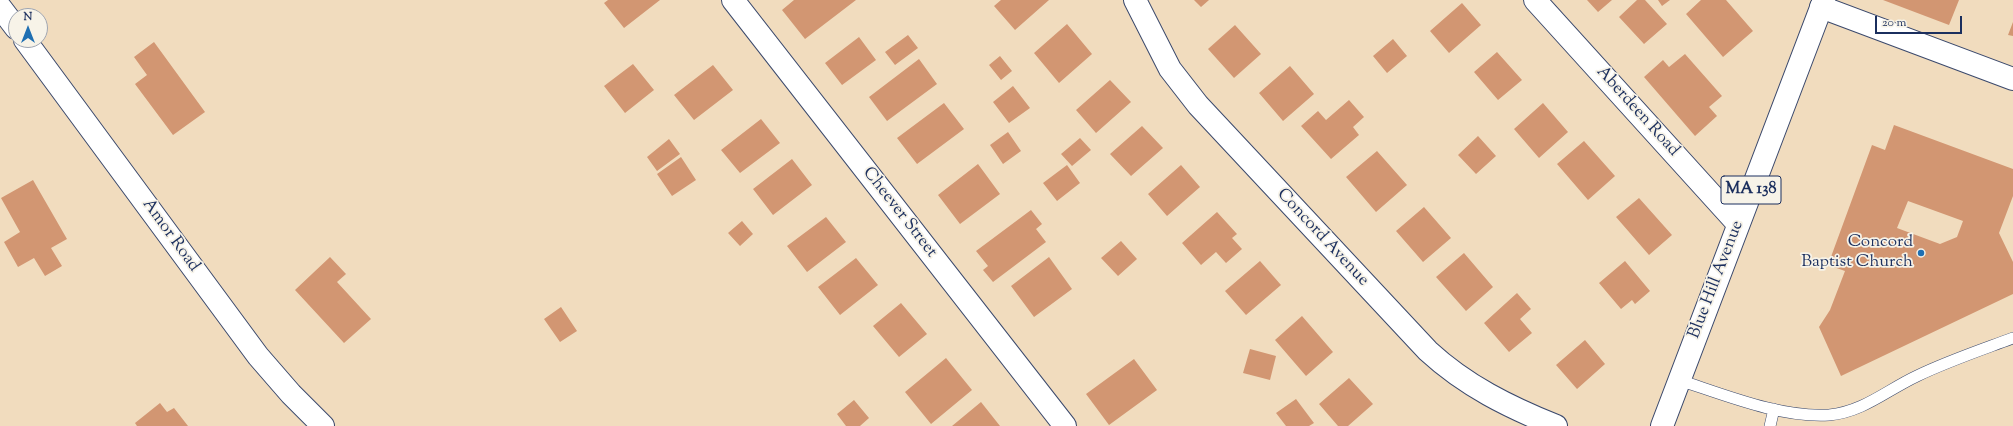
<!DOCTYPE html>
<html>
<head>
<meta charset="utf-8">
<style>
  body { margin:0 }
  #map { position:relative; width:2013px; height:426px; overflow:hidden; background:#f1dcbe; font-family:"Sorts Mill Goudy",serif }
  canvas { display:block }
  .north { position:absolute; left:8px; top:8px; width:40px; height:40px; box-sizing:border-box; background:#f7f3e8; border:1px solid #9fa5b1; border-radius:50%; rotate:0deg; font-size:11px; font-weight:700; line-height:16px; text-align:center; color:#1b2f5e }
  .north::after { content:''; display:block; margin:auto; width:14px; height:18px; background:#1f6fb2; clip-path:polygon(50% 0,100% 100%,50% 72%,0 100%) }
  .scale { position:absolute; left:1875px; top:16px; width:87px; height:18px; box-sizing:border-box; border:2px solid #1b2f5e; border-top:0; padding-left:5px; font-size:12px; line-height:14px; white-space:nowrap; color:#1b2f5e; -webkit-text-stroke:3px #f7f3e8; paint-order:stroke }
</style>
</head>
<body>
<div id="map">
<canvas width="2013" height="426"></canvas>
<div class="north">N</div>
<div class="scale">20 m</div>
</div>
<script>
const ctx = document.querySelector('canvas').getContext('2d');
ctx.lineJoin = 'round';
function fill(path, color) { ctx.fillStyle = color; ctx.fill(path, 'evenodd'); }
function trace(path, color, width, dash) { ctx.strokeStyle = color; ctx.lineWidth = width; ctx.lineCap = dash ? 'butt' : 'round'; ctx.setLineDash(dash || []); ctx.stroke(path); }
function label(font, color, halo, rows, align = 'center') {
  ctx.font = font + ' "Sorts Mill Goudy",serif'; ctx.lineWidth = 3.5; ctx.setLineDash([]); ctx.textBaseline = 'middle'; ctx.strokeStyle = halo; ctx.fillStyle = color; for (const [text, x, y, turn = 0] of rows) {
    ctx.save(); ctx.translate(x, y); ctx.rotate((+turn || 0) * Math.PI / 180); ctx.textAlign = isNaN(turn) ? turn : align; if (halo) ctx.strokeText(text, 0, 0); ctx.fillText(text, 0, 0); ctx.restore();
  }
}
fill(new Path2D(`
  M608,0H660L624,28L604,3Z
  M794,0H856L805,39L782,10Z
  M1001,0H1049L1015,30L994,6Z
  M1194,0H1209L1201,7Z
  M1587,0H1612L1598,12Z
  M1637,0H1645L1667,24L1644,44L1619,17Z
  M1658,0H1670L1662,6Z
  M1701,0H1726L1753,31L1723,57L1686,14Z
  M1883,0H1959L1949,25Z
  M1462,3L1481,25L1449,53L1430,31Z
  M2013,22V36L2008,35Z
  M1067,24L1092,54L1059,83L1034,53Z
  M1235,25L1261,54L1234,78L1208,49Z
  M908,35L918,48L895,65L885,52Z
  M859,37L876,60L842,85L825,63Z
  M1393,39L1407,56L1387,73L1373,56Z
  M154,42L205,112L173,135L135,84L147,75L134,57Z
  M1497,52L1522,80L1498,100L1474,72Z
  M1685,54L1722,96L1709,107L1717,116L1695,136L1644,77L1663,60L1669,67Z
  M1000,56L1012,71L1001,80L989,65Z
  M919,59L937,84L887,121L869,97Z
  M633,64L654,90L625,113L604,86Z
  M713,65L733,90L694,120L674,95Z
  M1290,66L1314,94L1283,121L1259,93Z
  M1110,80L1131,102L1096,133L1076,110Z
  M1013,86L1030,108L1009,123L993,102Z
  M1349,100L1364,117L1353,127L1359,135L1331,159L1301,126L1318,111L1326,120Z
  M944,103L964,129L917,164L897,138Z
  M1543,103L1568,132L1539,158L1514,129Z
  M761,119L780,143L740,173L721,150Z
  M1894,125L2013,169V196L1999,233L2013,262V294L1841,376L1819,327L1830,310L1845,271L1828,265L1872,145L1885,150ZM1908,201L1963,221L1957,237L1940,244L1897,228Z
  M1142,126L1163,148L1131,176L1110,154Z
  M1008,132L1021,151L1003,164L990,145Z
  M1478,136L1496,156L1476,174L1458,155Z
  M1080,138L1091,150L1072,166L1061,154Z
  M669,139L680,154L657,171L647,157Z
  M1584,141L1615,176L1588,200L1557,164Z
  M1377,151L1407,185L1376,212L1346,177Z
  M681,157L696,180L672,196L657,174Z
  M792,159L812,185L773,215L753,189Z
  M978,164L1000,194L960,224L938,195Z
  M1067,165L1080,183L1057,201L1043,183Z
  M1181,165L1200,187L1167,216L1148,194Z
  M33,180L67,239L51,248L62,266L45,276L34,258L18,267L4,242L20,232L1,198Z
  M1639,198L1672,235L1649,255L1616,217Z
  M1424,207L1451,238L1423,262L1396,231Z
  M1031,210L1042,224L1036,229L1046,242L993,282L983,270L988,266L976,251Z
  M1217,212L1237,234L1232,238L1242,249L1226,263L1216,252L1201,265L1182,243Z
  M826,217L846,242L807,272L787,246Z
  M742,221L753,234L740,246L728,233Z
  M1121,241L1137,259L1118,276L1101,258Z
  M1464,253L1493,287L1466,311L1436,277Z
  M330,257L346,274L337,282L371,319L344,343L295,290Z
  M1049,257L1072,289L1034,317L1011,286Z
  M856,258L878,285L840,315L818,287Z
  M1260,261L1281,285L1246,315L1225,291Z
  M1625,261L1650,291L1635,304L1632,300L1621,309L1599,283Z
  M1517,293L1531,309L1520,319L1532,333L1509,352L1484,323Z
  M901,303L927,334L899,357L873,326Z
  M561,307L577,331L560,342L544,319Z
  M1302,316L1333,352L1306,376L1275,340Z
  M1585,340L1605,364L1577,389L1556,365Z
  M1250,349L1276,356L1270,380L1243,373Z
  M946,358L972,390L931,424L905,392Z
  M1134,359L1157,390L1109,425L1086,394Z
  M1349,378L1373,404L1348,426H1338L1319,404Z
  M1296,399L1314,423L1309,426H1286L1276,413Z
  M854,400L869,418L860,426H846L837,414Z
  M981,402L1000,426H952Z
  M160,403L167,412L174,408L188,426H137L135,423Z`), '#d29672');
const service = new Path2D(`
  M1679,380C1725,395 1781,418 1829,415C1863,412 1887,390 1917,376C1948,361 1981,350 2013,338
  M1770,426L1774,409`);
const minor = new Path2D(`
  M733,0L1065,426
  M1135,0L1170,69L1198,105L1428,351C1466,386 1509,407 1556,426
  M1535,0L1738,224
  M0,7L16,28
  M1821,7L2013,79
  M25,40L258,356L291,394L323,426`);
const trunk = new Path2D(`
  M1662,426L1824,0`);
trace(service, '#3b496c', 12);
trace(minor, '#3b496c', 24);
trace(trunk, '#3b496c', 24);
trace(service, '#fff', 11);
trace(minor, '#fff', 22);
trace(trunk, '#fff', 22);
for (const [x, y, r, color] of [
  [1921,253,4,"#1f6fb2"]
]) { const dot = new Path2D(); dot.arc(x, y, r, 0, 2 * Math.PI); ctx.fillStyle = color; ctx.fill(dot); trace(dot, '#f7f3e8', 1.5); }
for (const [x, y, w] of [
  [1751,190,60]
]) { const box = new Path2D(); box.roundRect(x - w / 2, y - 14, w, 28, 3); ctx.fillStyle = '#f7f3e8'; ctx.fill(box); trace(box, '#1b2f5e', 1); }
label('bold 16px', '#1b2f5e', null, [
  ["MA 138",1751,190]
]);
label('17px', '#1b2f5e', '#f7f3e8', [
  ["Aberdeen Road",1637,112,48],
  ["Cheever Street",899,213,52],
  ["Amor Road",170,236,54],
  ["Concord Avenue",1322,238,47],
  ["Blue Hill Avenue",1717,280,-69]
]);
label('17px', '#1b2f5e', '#f7f3e8', [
  ["Concord",1913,243],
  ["Baptist Church",1913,263]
], 'right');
</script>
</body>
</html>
